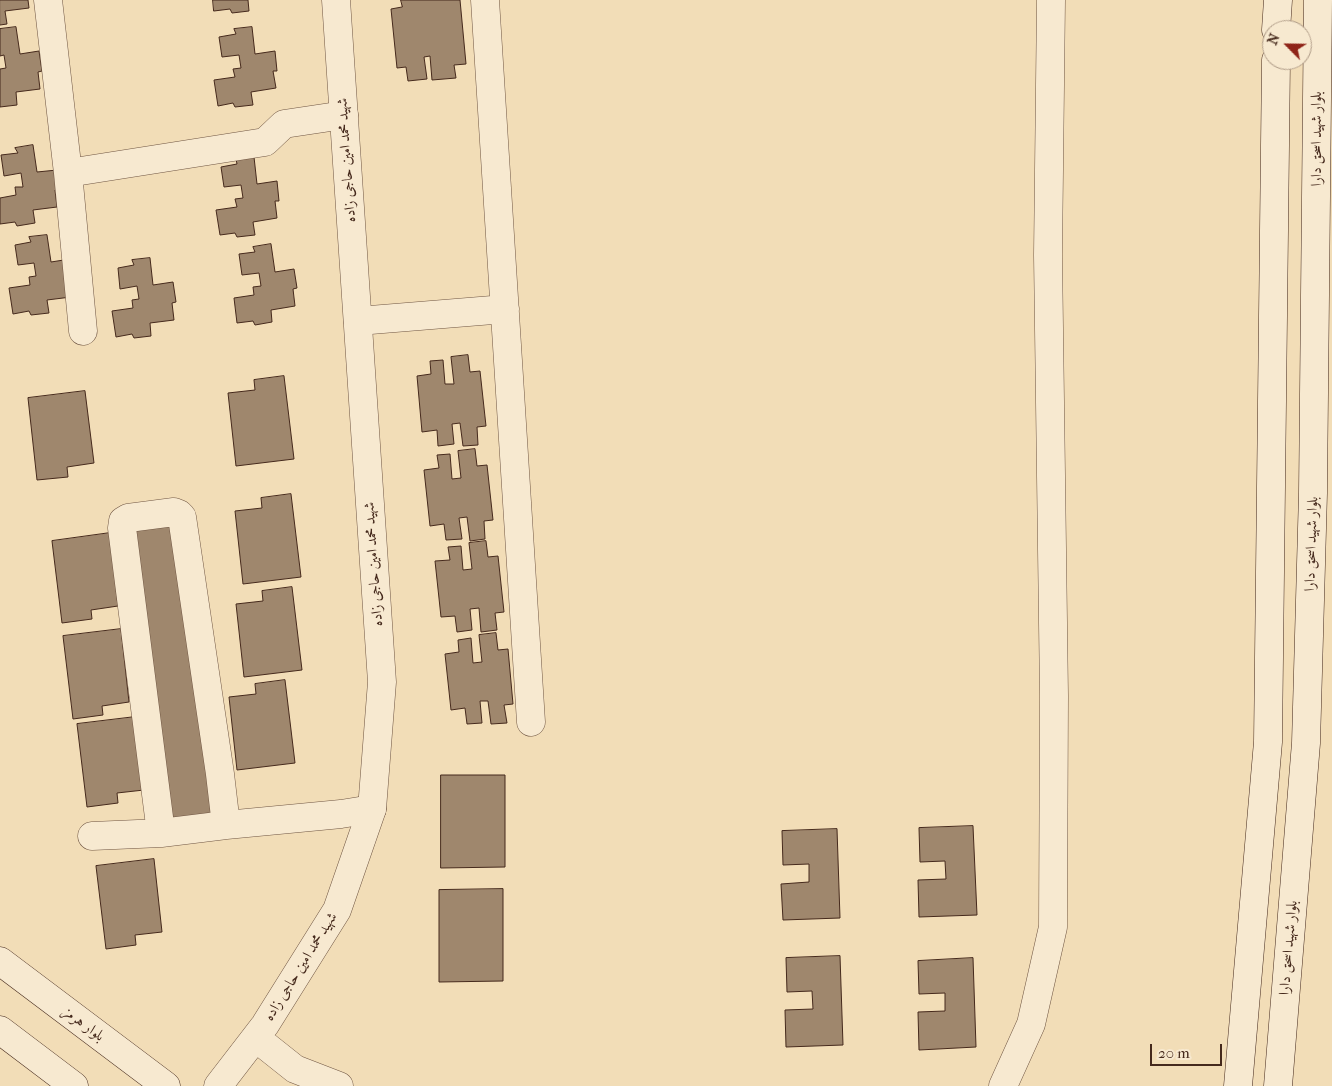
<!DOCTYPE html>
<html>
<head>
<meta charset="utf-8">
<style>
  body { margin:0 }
  #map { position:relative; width:1332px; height:1086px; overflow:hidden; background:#f2ddb7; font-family:"IM FELL French Canon",serif }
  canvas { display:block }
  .north { position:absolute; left:1262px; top:20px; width:50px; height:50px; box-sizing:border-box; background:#f7e9d0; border:1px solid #b09c88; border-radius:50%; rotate:293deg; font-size:14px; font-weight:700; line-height:20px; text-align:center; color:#45291c }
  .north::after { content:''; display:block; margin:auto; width:18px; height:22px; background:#8f2418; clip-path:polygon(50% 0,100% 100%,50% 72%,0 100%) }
  .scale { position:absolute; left:1150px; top:1044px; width:72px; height:22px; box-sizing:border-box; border:2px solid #45291c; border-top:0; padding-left:6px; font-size:15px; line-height:18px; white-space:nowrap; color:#45291c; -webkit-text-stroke:4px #f7e9d0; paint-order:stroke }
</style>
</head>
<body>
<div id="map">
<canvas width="1332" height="1086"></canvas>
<div class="north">N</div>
<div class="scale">20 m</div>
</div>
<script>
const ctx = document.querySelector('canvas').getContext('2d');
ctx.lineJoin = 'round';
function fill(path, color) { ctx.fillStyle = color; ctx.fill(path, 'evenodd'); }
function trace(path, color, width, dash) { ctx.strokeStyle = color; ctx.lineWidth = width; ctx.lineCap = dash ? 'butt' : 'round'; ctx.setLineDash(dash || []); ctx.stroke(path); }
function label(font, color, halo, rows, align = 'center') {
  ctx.font = font + ' "IM FELL French Canon",Amiri,serif'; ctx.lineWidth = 5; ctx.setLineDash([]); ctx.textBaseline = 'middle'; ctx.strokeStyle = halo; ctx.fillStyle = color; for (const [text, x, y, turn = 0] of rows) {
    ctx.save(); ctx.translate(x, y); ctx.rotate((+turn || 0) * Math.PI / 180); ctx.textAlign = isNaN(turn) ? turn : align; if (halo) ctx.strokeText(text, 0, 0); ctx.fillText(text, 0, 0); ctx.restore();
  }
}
const building = new Path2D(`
  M0,0H28L29,8L5,11L7,24L0,25Z
  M213,0H248L249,11L232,13L230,9L214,11Z
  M401,0H460L466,64L454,65L456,78L432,80L430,56L424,57L427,79L408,81L406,67L397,68L391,9L402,7Z
  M16,27L20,54L39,51L42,71L38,72L40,89L16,92L17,105L0,107V69L6,68L4,55L0,56V29Z
  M252,27L255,54L275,51L277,71H273L276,88L251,92L253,105L235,107L233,103L218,106L214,80L235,77L233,69L241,68L239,55L222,57L219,37L236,34L234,29Z
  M33,145L37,172L57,170L59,189L55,190L57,207L33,210L35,223L17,226L15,222L0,224V198L16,195L15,187H23L21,173L4,176L1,155L18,153L15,148Z
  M254,157L257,184L277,181L279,201H275L277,218L253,222L255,235L237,237L235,233L220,235L216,210L237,207L235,199L243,198L241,185L224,187L221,167L237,164L236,159Z
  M47,235L51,262L70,259L71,297L47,300L49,313L31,315L29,311L13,314L9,288L30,285L29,277L36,276L34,263L18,265L15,245L31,242L29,237Z
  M271,244L275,272L294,269L297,288L293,289L295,306L271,310L272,322L255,325L253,321L237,323L234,298L254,295L253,287L261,286L259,273L242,275L239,254L255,252L253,247Z
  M150,258L153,285L173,282L176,302L172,303L174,320L150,323L151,336L134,338L132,334L116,337L112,311L133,308L132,300L139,299L137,286L120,289L118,268L134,265L132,260Z
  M468,355L470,372L480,371L486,426L477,427L478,445L463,446L460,423L452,424L454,444L438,446L437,430L422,432L417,376L431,374L430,361L443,360L445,384H454L451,357Z
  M284,376L294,459L236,466L228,393L255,390L254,380Z
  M85,391L94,463L67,467L68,477L37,480L28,398Z
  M475,449L477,466L487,465L493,520L484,521L485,539L470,541L467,517L459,518L462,539L446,540L444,524L430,526L424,470L439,468L437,455L450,454L452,479L461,478L458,451Z
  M291,494L301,577L243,584L235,511L262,508L261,498Z
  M174,522L219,814L173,821L132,529Z
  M110,533L118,606L91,610L92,619L62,623L52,541Z
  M486,541L488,557L498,556L504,612L495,613L497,630L481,632L479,608L470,609L472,630L457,632L455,616L441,617L435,561L450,560L448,547L461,546L463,570L472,569L469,543Z
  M292,587L302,670L244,677L236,604L263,601L262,591Z
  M121,629L129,702L102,706L103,715L73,719L63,636Z
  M496,633L498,650L508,649L513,704L504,705L507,723L491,724L488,701H480L482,723L467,724L465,708L451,710L445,654L459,652L458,640L471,638L473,663L482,662L479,635Z
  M285,680L295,763L237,770L229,697L256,694L255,684Z
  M135,717L144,790L117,793L118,803L87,807L77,724Z
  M441,775H505V867L441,868Z
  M973,826L977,915L919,917L918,880L946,879L945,861L920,862L919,828Z
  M837,829L840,918L783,920L781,884L809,882V864L783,865L782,831Z
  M154,859L162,932L135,935L136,945L106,949L96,866Z
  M503,889V981L439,982V890Z
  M840,956L843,1045L786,1047L785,1010L813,1009L812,991L787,992L786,958Z
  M973,958L976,1047L919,1050L918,1012L945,1011V993L919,994L918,961Z`);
fill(building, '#9f876d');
trace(building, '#45291c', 1);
const minor = new Path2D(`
  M48,0L68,173L83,331
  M485,0L531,722
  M68,173L265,142L284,124L344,115
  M358,321L505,309
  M161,833L122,528L123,521L128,518L174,512L179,514L182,517L220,774L226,825
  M92,836L161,833L226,825L341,814L372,809`);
const tertiary = new Path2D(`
  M256,1038L295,1069L339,1086
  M218,1086L265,1025L337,910L372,809L382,682L336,0
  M1003,1086L1031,1024L1053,927L1054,696L1048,255L1051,0`);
const secondary = new Path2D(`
  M1276,30L1278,0
  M0,961L166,1086
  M0,1030L74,1086
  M1238,1086L1268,742L1276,60
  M1278,1086L1306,743L1313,493L1318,0`);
trace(minor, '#705643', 29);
trace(tertiary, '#705643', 29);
trace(secondary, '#45291c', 29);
trace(minor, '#f7e9d0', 28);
trace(tertiary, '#f7e9d0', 28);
trace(secondary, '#f7e9d0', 28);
label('15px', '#45291c', '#f7e9d0', [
  ["بلوار شهید اسحق دارا",1317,139,-90],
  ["شهید محمد امین حاجی زاده",347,160,-94],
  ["بلوار شهید اسحق دارا",1312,544,-88],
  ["شهید محمد امین حاجی زاده",374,564,-94],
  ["بلوار شهید اسحق دارا",1289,948,-85],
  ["شهید محمد امین حاجی زاده",301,967,-58],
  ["بلوار هرمز",83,1024,37]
]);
</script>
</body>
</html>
